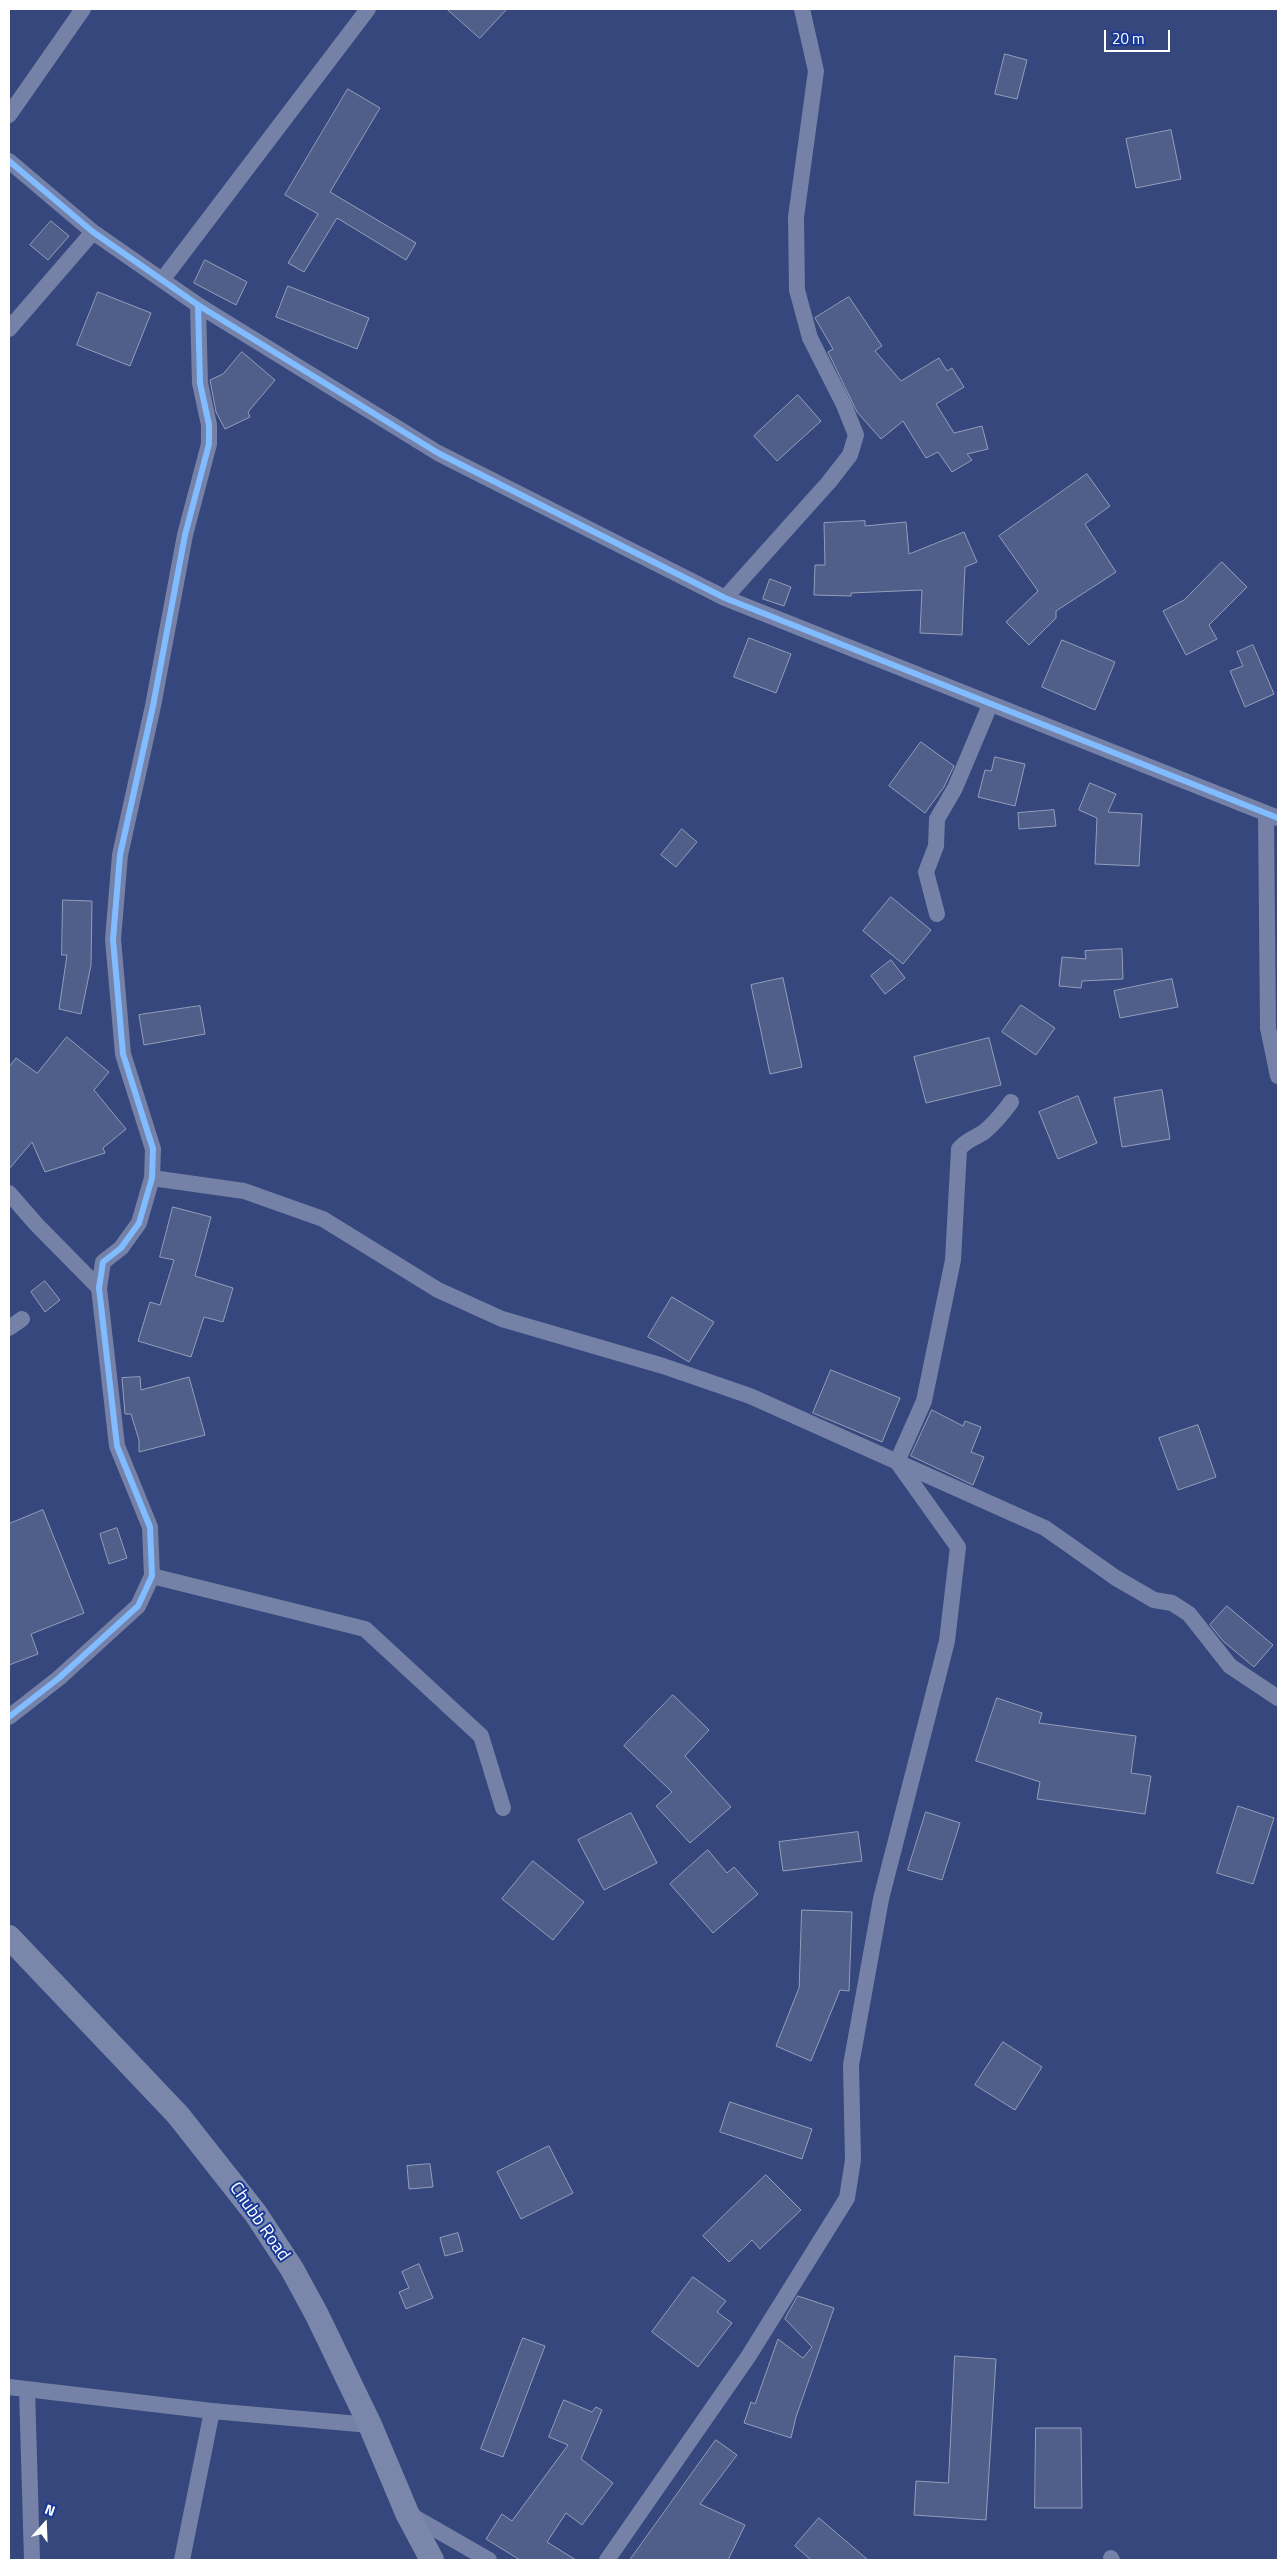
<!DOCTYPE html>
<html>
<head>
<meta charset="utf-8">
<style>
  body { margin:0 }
  #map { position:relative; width:1287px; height:2569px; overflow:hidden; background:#35477c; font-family:"Titillium Web",sans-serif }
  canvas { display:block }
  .frame { position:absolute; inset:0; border:10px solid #fff; pointer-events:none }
  .north { position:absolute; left:20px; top:2499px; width:50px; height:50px; -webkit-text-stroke:4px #17399a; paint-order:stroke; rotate:20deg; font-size:14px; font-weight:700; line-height:20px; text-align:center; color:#fff }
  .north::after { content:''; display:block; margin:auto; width:18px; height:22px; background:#fff; clip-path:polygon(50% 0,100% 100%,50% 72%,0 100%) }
  .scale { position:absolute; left:1104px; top:30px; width:66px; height:22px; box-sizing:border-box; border:2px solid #fff; border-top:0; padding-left:6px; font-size:15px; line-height:18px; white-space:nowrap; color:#fff; -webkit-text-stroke:4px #17399a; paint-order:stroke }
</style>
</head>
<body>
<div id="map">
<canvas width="1287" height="2569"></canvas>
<div class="frame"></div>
<div class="north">N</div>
<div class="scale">20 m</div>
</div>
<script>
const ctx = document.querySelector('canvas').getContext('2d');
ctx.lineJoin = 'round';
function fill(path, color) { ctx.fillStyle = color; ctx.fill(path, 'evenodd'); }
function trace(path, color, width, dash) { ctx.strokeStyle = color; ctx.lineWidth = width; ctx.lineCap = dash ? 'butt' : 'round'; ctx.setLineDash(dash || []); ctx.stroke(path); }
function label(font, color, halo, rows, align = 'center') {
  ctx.font = font + ' "Titillium Web",sans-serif'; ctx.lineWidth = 4; ctx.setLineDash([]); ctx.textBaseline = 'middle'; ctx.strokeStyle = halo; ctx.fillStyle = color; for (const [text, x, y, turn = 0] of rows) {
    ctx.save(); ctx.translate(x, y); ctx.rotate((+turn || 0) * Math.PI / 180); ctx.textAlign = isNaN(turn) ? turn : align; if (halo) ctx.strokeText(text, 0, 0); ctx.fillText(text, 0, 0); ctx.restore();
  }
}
const building = new Path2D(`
  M447,9H507L480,38Z
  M1005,54L1027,60L1017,99L995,94Z
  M348,89L380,108L330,192L416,243L406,260L337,218L304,272L288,263L318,214L285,195Z
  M1171,130L1181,179L1136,188L1126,139Z
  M51,221L69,236L48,260L30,245Z
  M205,260L247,282L236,305L194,283Z
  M288,286L369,318L357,349L276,317Z
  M98,292L151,313L130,366L77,345Z
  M849,297L882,346L875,351L901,381L939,358L947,371L952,368L964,387L936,404L954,433L982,426L988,449L967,454L972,460L952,472L938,452L926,458L903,421L881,439L857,412L828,352L833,349L815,318Z
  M242,352L275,380L248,412L250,417L225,429L216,412L210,380L223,374Z
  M798,395L821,421L777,461L754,436Z
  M1087,474L1110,506L1085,524L1116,572L1056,611V618L1029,645L1006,622L1038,591L999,536Z
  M865,521V526L906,522L909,554L964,532L977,562L965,567L962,635L920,633L922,590L851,593V596L814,595L815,565H825L824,523Z
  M1222,562L1247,587L1209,625L1217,639L1186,655L1163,611L1184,600Z
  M770,579L791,587L784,606L763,599Z
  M749,638L791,654L776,693L734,677Z
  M1062,640L1115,662L1095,710L1042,687Z
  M1253,645L1274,694L1245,707L1230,671L1243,666L1237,652Z
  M921,742L954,766L944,787L925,813L889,786Z
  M995,757L1025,764L1015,806L978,797L985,770L991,771Z
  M1090,783L1116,794L1108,812L1142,814L1139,866L1095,864L1097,818L1079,810Z
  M1054,810L1056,826L1019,829L1018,813Z
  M682,829L697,842L676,867L661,855Z
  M891,897L931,930L903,964L863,931Z
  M63,900L92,901L91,965L81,1014L59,1009L67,955H62Z
  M1122,949L1123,979L1082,981L1081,988L1059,986L1062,957L1086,959L1085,951Z
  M891,960L905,978L885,994L871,976Z
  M783,978L802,1067L770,1074L751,985Z
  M1172,979L1178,1007L1120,1018L1114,991Z
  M1021,1005L1055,1028L1036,1055L1002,1032Z
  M200,1006L205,1034L144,1045L139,1015Z
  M67,1037L109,1072L94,1090L126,1129L103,1148L105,1153L45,1172L32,1142L9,1169V1067L16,1058L37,1073Z
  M989,1038L1001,1085L926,1103L914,1057Z
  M1162,1090L1170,1139L1122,1147L1114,1098Z
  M1078,1096L1097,1143L1058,1159L1039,1112Z
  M173,1207L211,1217L195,1276L233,1288L223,1322L204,1317L191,1357L138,1341L150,1302L160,1305L174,1260L160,1257Z
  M45,1281L60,1300L45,1312L31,1292Z
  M672,1297L714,1322L689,1362L648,1337Z
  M831,1370L900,1398L882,1442L813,1413Z
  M140,1377L141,1390L189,1377L205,1435L139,1452V1440L131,1414H125L122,1378Z
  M932,1410L963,1426L965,1421L981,1427L971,1452L984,1457L973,1485L911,1456Z
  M1198,1425L1216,1477L1178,1490L1159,1438Z
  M43,1510L84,1613L31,1634L38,1654L9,1665V1524Z
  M117,1528L127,1558L109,1564L100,1534Z
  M1227,1606L1273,1645L1254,1667L1223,1641L1210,1625Z
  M673,1695L709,1730L685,1756L731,1807L690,1843L656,1806L672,1792L624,1746Z
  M997,1698L1042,1713L1039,1723L1136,1736L1131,1773L1151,1776L1145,1814L1037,1799L1040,1782L976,1761Z
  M1238,1806L1274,1818L1253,1884L1217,1873Z
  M926,1812L960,1823L942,1880L908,1870Z
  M631,1813L657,1863L604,1890L578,1840Z
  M858,1832L862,1861L783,1871L779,1842Z
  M708,1850L727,1873L734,1867L758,1894L713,1933L670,1884Z
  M533,1861L584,1902L553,1940L502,1899Z
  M802,1910L852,1912L849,1991L840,1990L811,2061L776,2046L799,1988Z
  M1003,2042L1042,2067L1015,2110L975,2085Z
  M730,2102L812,2129L802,2159L720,2132Z
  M549,2146L573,2193L521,2219L497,2172Z
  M430,2164L433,2187L409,2189L407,2166Z
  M766,2175L801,2210L760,2249L752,2240L729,2262L703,2236Z
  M458,2233L463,2251L445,2256L440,2238Z
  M419,2264L433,2298L406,2309L399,2292L409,2288L402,2272Z
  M693,2277L726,2301L717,2312L732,2323L698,2367L652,2332Z
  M798,2296L834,2308L796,2417L791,2438L744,2423L751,2402L755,2404L778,2339L803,2358L812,2347L785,2319Z
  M523,2338L545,2346L503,2457L481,2449Z
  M955,2356L996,2359L986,2520L914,2515L916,2481L948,2483Z
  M564,2400L592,2412L596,2407L602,2410L581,2459L613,2483L582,2525L566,2513L547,2542L576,2560H520L486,2539L502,2514L512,2521L568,2445L549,2437Z
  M1036,2428H1081L1082,2508H1035Z
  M716,2440L737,2455L700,2504L745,2525L728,2560H630Z
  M819,2518L868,2560H811L795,2546Z`);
fill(building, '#505f89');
trace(building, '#939ebb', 1);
trace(new Path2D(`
  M9,115L83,9
  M9,161L93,232L198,305L438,453L725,598L1278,818
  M163,279L368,9
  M9,329L93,232
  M725,598L829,482L850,455L856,435L844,405L810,338L797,290L796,217L816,71L802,9
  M1266,814L1268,1028L1278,1076
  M937,914L926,872L936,846L937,819L955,788L990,705
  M152,1178L244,1191L323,1219L438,1290L502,1319L663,1366L750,1396L1045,1528L1116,1578L1154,1600L1172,1603L1189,1614L1230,1666L1278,1698
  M9,1193L36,1224L99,1288
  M9,1328L22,1319
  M897,1462L924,1401L953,1260L959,1149C966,1140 975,1138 984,1132C995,1123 1003,1113 1011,1102
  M152,1576L365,1629L481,1736L503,1808
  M9,1717L59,1678L138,1606L152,1576L150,1527L117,1446L99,1288L103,1262L121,1248L139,1223L152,1178L153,1149L123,1054L113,939L120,855L153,706L185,535L209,444V425L200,383L198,305
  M9,2387L212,2411L370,2425
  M27,2389L32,2560
  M407,2513L489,2560
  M1111,2558L1112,2560
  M182,2560L212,2411
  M607,2560L748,2357L847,2198L853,2160L851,2065L881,1899L947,1641L958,1547L898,1463`), '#7581a6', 16);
trace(new Path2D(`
  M9,1937L178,2115L256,2214L292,2269L317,2315L370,2425L407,2513L432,2560`), '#7b87aa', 24);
trace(new Path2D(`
  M9,161L93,232L198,305L438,453L725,598L1278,818
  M9,1717L59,1678L138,1606L152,1576L150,1527L117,1446L99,1288L103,1262L121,1248L139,1223L152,1178L153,1149L123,1054L113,939L120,855L153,706L185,535L209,444V425L200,383L198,305`), '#80bcff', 6);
label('18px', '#fff', '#17399a', [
  ["Chubb Road",259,2222,55]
]);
</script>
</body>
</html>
